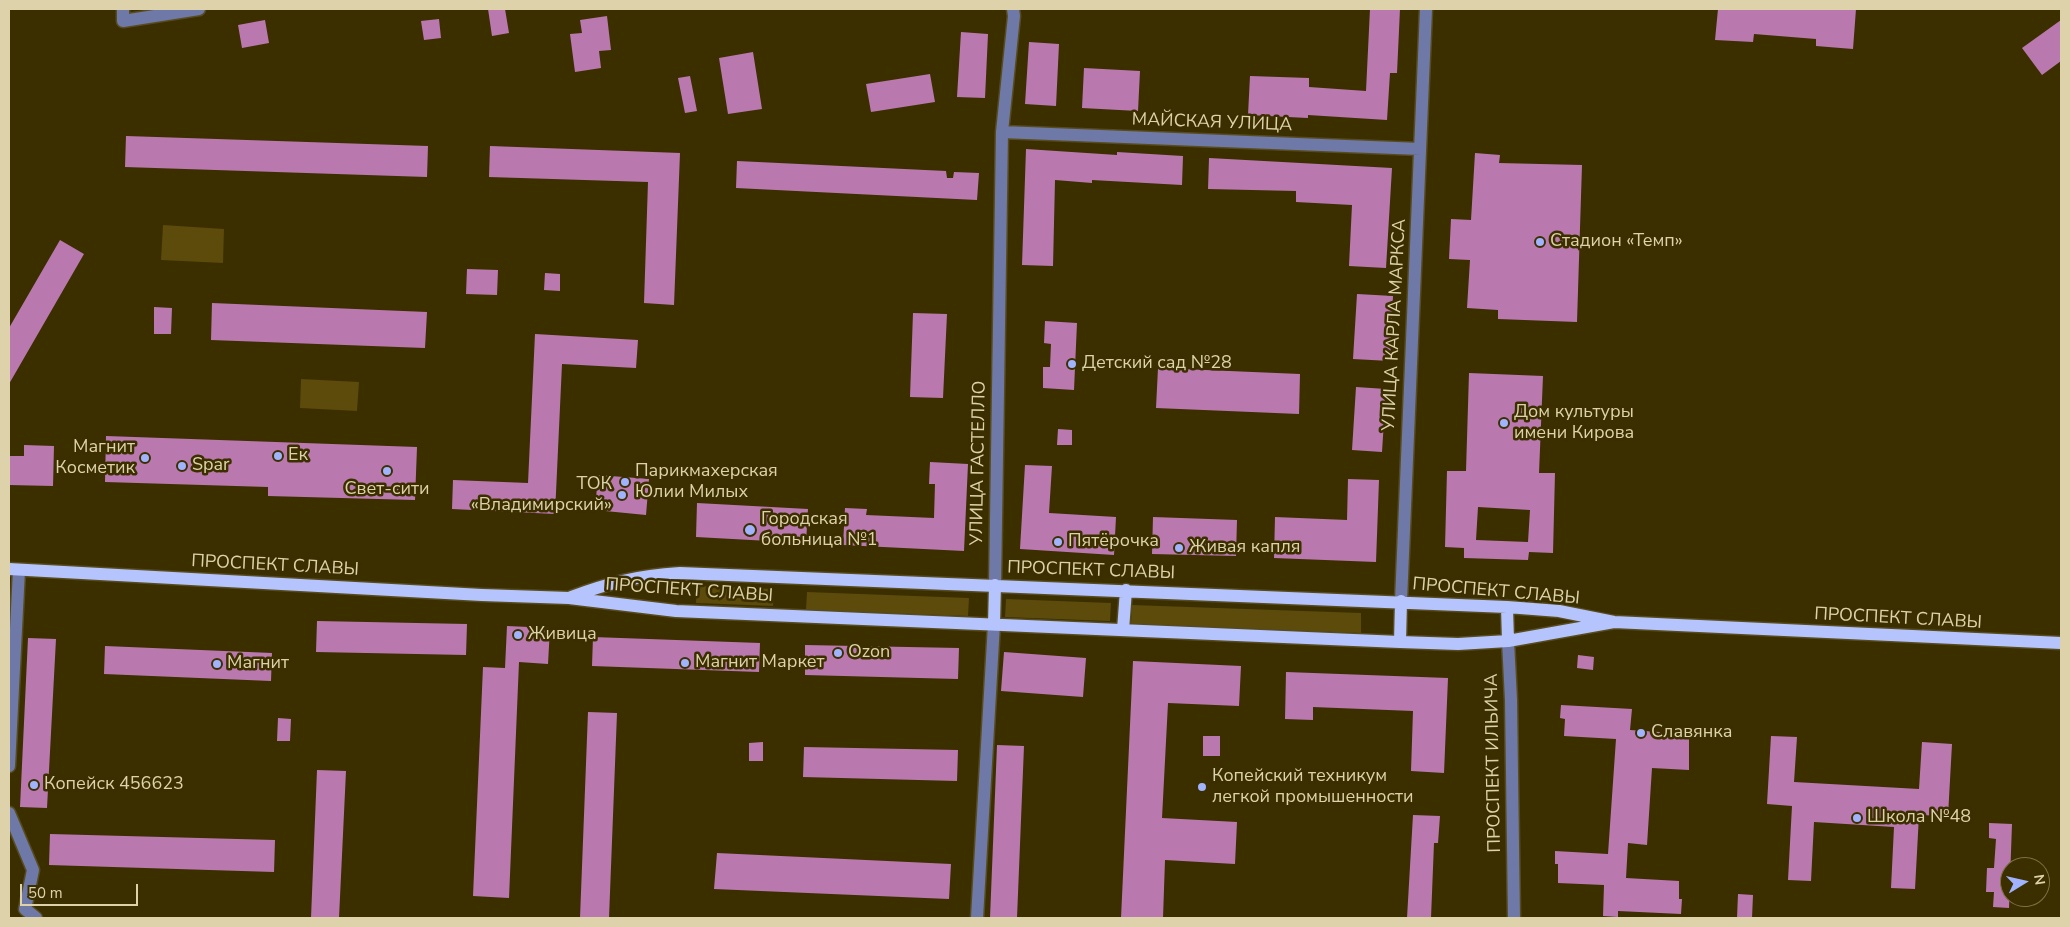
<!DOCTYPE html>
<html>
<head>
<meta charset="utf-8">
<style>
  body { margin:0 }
  #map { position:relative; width:2070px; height:927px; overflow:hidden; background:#3b2f00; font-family:"Nunito Sans",sans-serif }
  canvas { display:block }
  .frame { position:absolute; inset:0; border:10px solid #ded2ab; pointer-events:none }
  .north { position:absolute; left:2000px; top:857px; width:50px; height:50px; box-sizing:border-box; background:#3b2f00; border:1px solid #7c7044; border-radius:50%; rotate:81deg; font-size:14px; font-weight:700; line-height:20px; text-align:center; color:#ded2ab }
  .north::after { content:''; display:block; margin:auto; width:18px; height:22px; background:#a1b3fd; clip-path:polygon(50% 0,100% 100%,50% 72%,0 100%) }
  .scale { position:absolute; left:20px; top:884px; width:118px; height:22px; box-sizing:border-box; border:2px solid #ded2ab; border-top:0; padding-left:6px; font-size:15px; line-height:18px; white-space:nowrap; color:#ded2ab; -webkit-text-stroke:4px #3b2f00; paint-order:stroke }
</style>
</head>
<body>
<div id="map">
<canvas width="2070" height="927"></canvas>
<div class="frame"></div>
<div class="north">N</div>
<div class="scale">50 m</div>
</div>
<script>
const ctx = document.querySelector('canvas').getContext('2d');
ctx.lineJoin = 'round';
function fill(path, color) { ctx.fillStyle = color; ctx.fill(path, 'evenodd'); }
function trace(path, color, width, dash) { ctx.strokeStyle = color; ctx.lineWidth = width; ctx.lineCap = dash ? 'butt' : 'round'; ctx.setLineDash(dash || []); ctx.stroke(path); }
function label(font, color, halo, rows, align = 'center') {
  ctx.font = font + ' "Nunito Sans",sans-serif'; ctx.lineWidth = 5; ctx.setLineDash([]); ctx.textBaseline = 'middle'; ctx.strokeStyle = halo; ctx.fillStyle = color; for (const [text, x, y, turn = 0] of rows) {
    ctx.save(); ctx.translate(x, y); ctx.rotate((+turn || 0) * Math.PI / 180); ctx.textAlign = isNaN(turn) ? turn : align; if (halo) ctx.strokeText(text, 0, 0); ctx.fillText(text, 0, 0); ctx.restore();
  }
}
fill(new Path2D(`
  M163,225L224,229L223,263L161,260Z
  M301,379L359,382L357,411L300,408Z
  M697,586L774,589L773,606L696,603Z
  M807,592L969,598L968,616L806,610Z
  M1006,599L1111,603L1110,621L1005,617Z
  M1132,605L1361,613V633L1131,624Z`), '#5c4b0a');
fill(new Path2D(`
  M488,9H505L509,33L492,36Z
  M1370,9H1400L1397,73H1390L1387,120L1308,115V118L1248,115L1250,76L1309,78V87L1366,91Z
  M1718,9H1856L1853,49L1816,46V39L1754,34L1753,42L1715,40Z
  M607,16L611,50L599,51L601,68L575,72L570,34L582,33L580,20Z
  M439,19L441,38L424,40L421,21Z
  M265,20L269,43L242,48L238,25Z
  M2061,20V61L2042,75L2022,48Z
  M961,32L988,34L985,98L957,97Z
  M1029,42L1059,44L1056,106L1025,104Z
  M753,52L762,109L728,114L719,58Z
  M1084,68L1140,71L1138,111L1082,108Z
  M930,74L935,102L871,112L866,84Z
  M690,76L697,111L685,113L678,78Z
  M126,136L428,146L427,177L125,167Z
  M490,146L680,153L674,305L644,303L648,182L489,177Z
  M1026,149L1117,155V152L1183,156L1182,185L1092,180V183L1055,180L1053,266L1022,265Z
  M1475,153L1500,155L1499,163L1582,165L1577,322L1498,319V310L1467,308L1470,260L1449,259L1451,219L1471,220Z
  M1209,158L1392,168L1386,268L1349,266L1352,205L1296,202V191L1208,189Z
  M737,161L946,171L947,178H953L954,172L979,173L977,200L736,188Z
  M60,240L84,254L9,384V328Z
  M467,269L498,270L497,295L466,294Z
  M545,273L560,274V291L544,290Z
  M1357,294L1393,296L1390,361L1353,359Z
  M212,303L427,312L425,348L211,340Z
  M154,307L172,308L171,334H154Z
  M913,313L947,314L943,398L910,397Z
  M1045,321L1077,323L1074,390L1043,388V367H1050L1051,344L1044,343Z
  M535,334L638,340L636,368L562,364L555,514L452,509L453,480L528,483Z
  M1158,368L1300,374L1299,414L1156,408Z
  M1469,373L1543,376L1539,473H1555L1553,553L1529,552L1528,560L1464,558V548L1445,547L1447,471H1466ZM1478,507L1530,510L1528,542L1476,540Z
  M1356,387L1386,389L1382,452L1352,450Z
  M1058,429L1072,430V445H1057Z
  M106,436L417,447L415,500L268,496V487L105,482Z
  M24,445L54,446L53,486L9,485V456H24Z
  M930,462L968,464L964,551L843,545L845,508L867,509L866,515L934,518L935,484H929Z
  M1025,465L1052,466L1049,513L1116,517L1114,555L1020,549Z
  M598,475L649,479L646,515L595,510Z
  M1348,479L1379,480L1376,562L1274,558L1275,517L1347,520Z
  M697,503L808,509L806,543L696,537Z
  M1153,517L1237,520L1236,556L1152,554Z
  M317,621L467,624L466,655L316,652Z
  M507,626L550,628L548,664L519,662L509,898L473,896L483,667L505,668Z
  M593,637L760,643L759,672L592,666Z
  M28,638L56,639L47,808L20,807Z
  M805,645L959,648L958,679L805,675Z
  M105,646L272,653L271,681L104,674Z
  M1004,652L1086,658L1083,697L1001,691Z
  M1578,655L1594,657L1593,670L1577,668Z
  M1133,661L1241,666L1239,706L1168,703L1162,818L1237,822L1235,864L1165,860L1163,918H1121Z
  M1286,672L1448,678L1444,773L1411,771L1413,711L1313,707V720L1285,719Z
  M1561,705L1632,709L1630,730L1689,734V770L1652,768L1647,845L1628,843L1626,878L1679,881V899H1682L1681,914L1618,911V917L1603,916L1604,885L1558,883V864H1555V851L1608,854L1616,739L1564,736L1565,719L1560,718Z
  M588,712L617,713L609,918H580Z
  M278,718L291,719L290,741H277Z
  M1203,736H1220V756H1203Z
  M1771,736L1797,737L1794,782L1919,789L1922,742L1952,744L1948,816L1919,815L1915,889L1891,888L1894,827L1814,822L1811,881L1788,880L1792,806L1767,804Z
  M763,742V761H749V743Z
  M997,745L1024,746L1017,918H990Z
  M804,747L958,750L957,781L803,777Z
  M317,770L346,771L339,918H311Z
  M1413,815L1440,816L1438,843H1434L1431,918H1407Z
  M1989,823L2012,824L2009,908L1993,907L1994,892H1986L1987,868H1994L1996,839L1989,838Z
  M50,834L275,840L274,872L49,865Z
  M717,853L951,864L949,899L714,889Z
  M1738,894L1753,895L1752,918H1737Z`), '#ba79ae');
const minor = new Path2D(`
  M123,9V21L199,9
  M1002,132L1420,149
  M995,585L1002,132L1014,16L1013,9
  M1401,601L1426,9
  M1508,641L1511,700L1514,918
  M9,766L19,570
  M9,813L33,870L25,909L36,918
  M977,918L994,624`);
const major = new Path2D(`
  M9,569L482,595L569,598L676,611L1400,642L1458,644L1508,641L1614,622
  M571,597C611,582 638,576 680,573L1507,607L1559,611L1614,622L2061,643
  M1507,607L1508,641
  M994,624L995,585
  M1123,630L1126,590
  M1400,642L1401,601`);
trace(minor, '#584c1f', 15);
trace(major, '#584c1f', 15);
trace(minor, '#6e79a7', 12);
trace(major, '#b5c4fd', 12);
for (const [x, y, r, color] of [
  [1540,242,5,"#a1b3fd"],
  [1072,364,5,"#a1b3fd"],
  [1504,423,5,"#a1b3fd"],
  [278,456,5,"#a1b3fd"],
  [145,458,5,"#a1b3fd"],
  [182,466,5,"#a1b3fd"],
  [387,471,5,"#a1b3fd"],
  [625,482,5,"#a1b3fd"],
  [622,495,5,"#a1b3fd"],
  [750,530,6,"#a1b3fd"],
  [1058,542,5,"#a1b3fd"],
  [1179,548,5,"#a1b3fd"],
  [518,635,5,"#a1b3fd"],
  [838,653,5,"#a1b3fd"],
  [685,663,5,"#a1b3fd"],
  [217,664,5,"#a1b3fd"],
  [1641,733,5,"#a1b3fd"],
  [34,785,5,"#a1b3fd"],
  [1202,787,5,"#a1b3fd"],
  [1857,818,5,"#a1b3fd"]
]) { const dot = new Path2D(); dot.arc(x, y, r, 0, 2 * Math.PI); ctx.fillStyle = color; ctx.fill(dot); trace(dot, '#3b2f00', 2); }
label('18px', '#ded2ab', '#3b2f00', [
  ["МАЙСКАЯ УЛИЦА",1212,123,2],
  ["УЛИЦА КАРЛА МАРКСА",1395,325,-87],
  ["УЛИЦА ГАСТЕЛЛО",979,463,-89],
  ["ПРОСПЕКТ СЛАВЫ",275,566,3],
  ["ПРОСПЕКТ СЛАВЫ",1091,571,2],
  ["ПРОСПЕКТ СЛАВЫ",689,591,4],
  ["ПРОСПЕКТ СЛАВЫ",1496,592,5],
  ["ПРОСПЕКТ СЛАВЫ",1898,619,3],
  ["ПРОСПЕКТ ИЛЬИЧА",1494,763,-91]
]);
label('18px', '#ded2ab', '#3b2f00', [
  ["Стадион «Темп»",1550,242],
  ["Детский сад №28",1082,364],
  ["Дом культуры",1514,413],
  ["имени Кирова",1514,434],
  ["Магнит",135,448,"right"],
  ["Косметик",135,469,"right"],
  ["Ек",288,456],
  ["Spar",192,466],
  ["Парикмахерская",635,472],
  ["Юлии Милых",635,493],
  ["ТОК",612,485,"right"],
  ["«Владимирский»",612,506,"right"],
  ["Свет-сити",387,490,"center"],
  ["Городская",761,520],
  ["больница №1",761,541],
  ["Пятёрочка",1068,542],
  ["Живая капля",1189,548],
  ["Живица",528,635],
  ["Ozon",848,653],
  ["Магнит Маркет",695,663],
  ["Магнит",227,664],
  ["Славянка",1651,733],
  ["Копейский техникум",1212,777],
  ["легкой промышенности",1212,798],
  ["Копейск 456623",44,785],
  ["Школа №48",1867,818]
], 'left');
</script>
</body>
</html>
